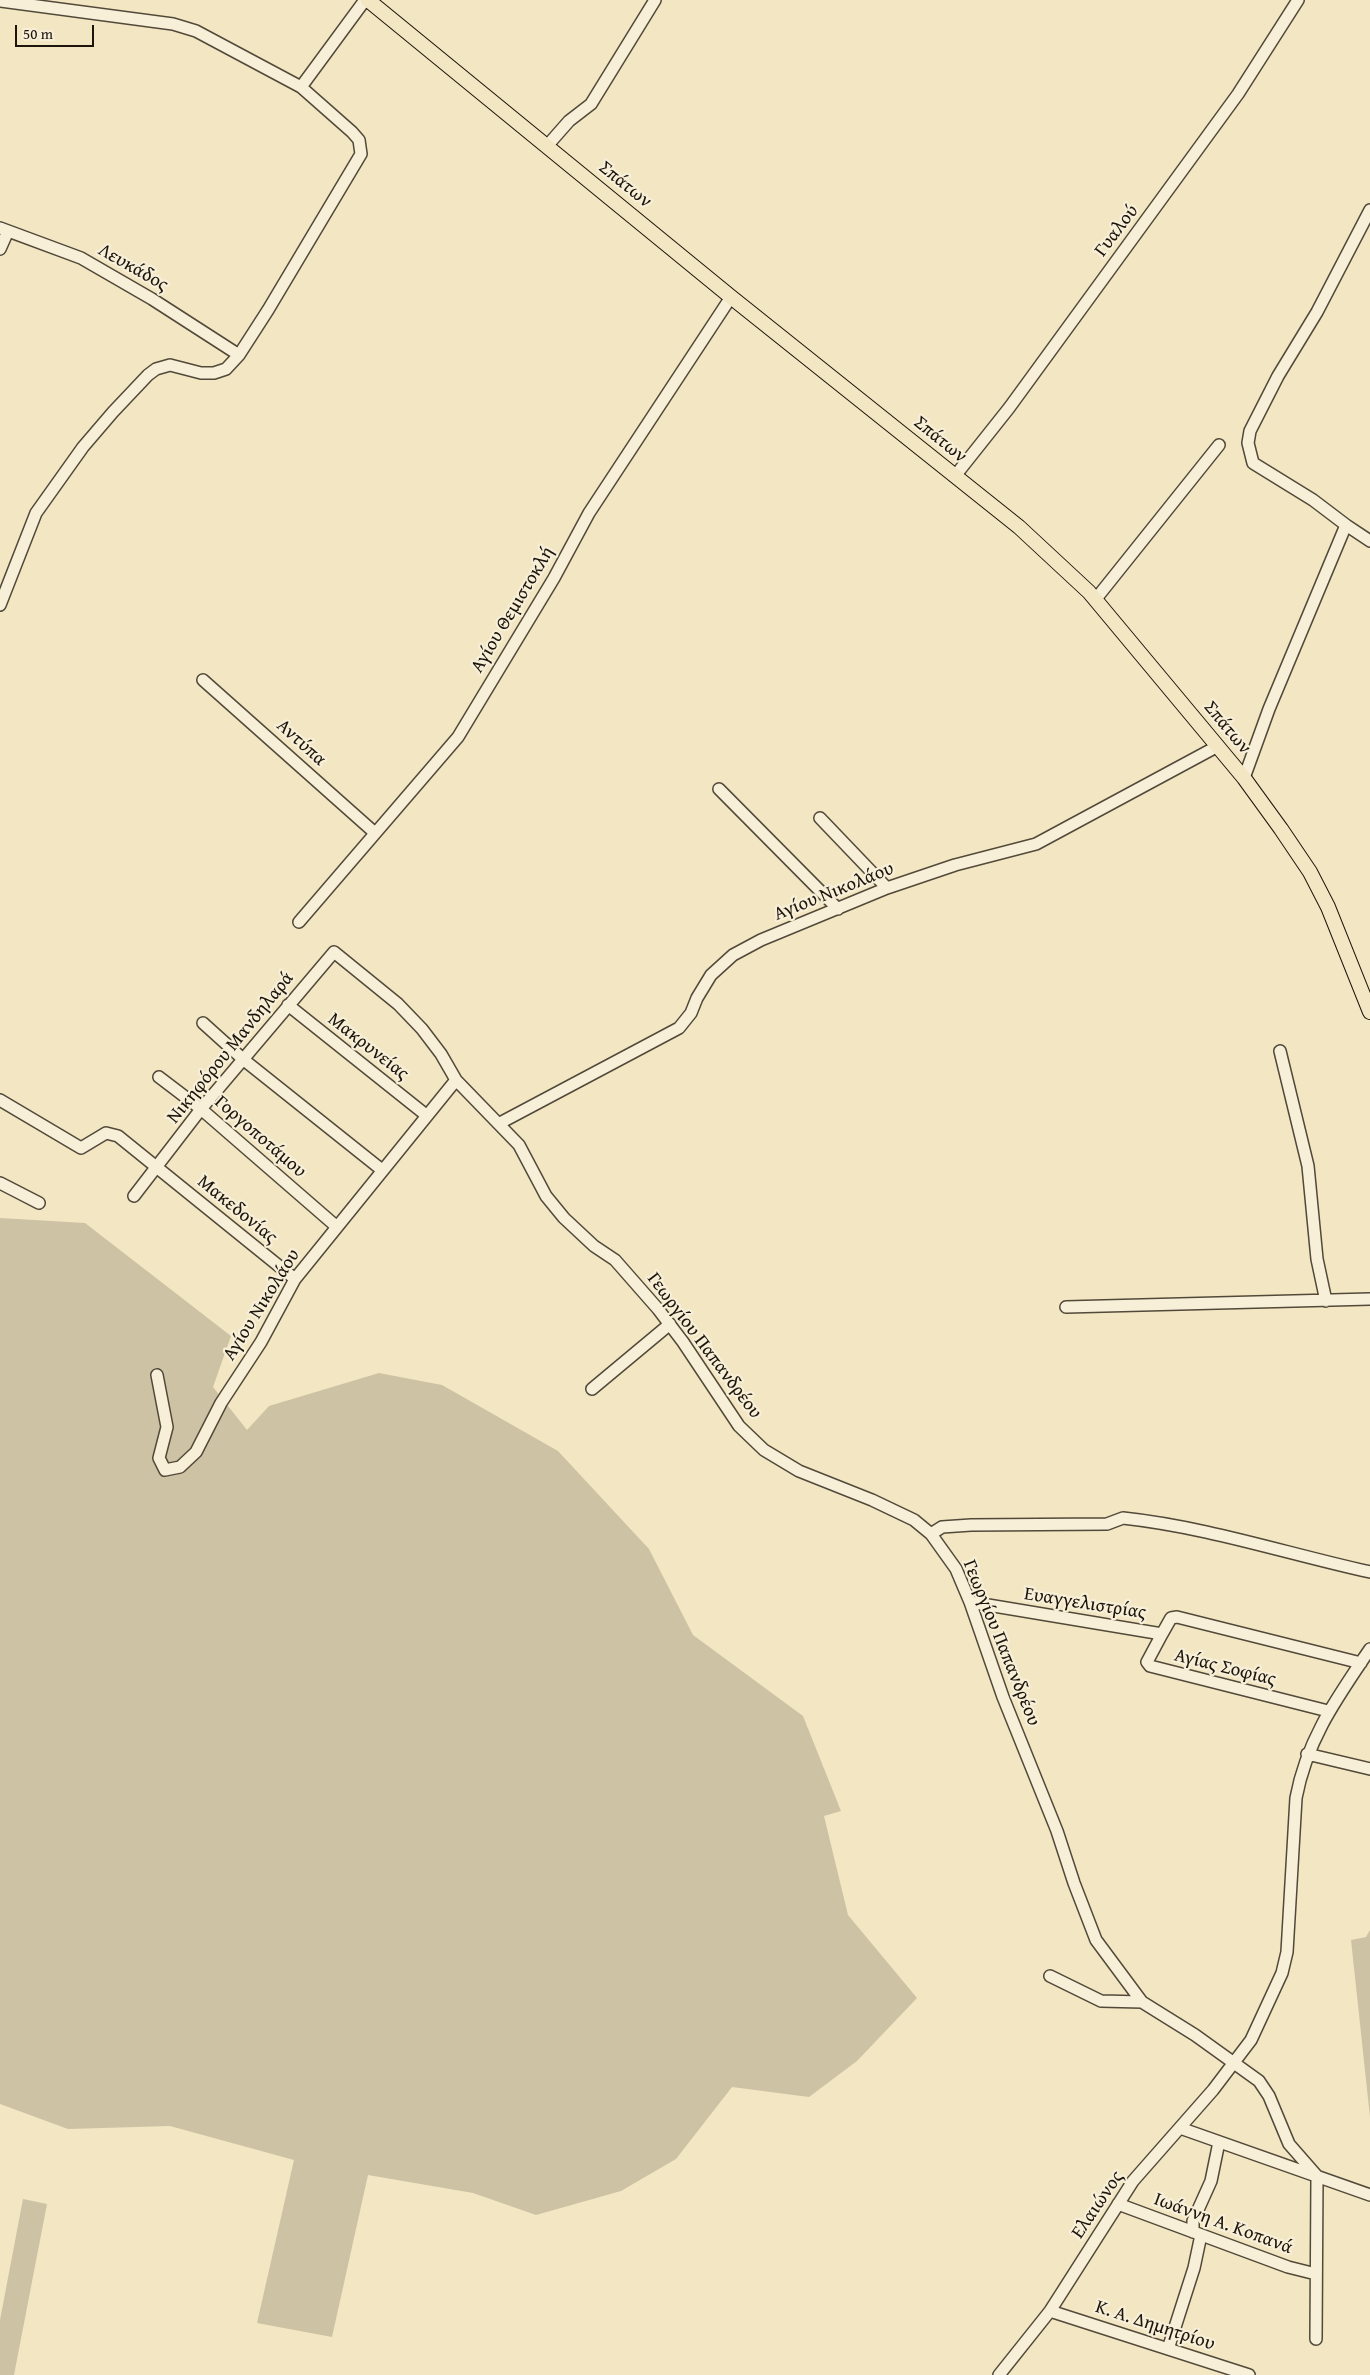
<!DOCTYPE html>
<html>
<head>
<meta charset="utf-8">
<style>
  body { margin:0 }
  #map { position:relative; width:1370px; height:2375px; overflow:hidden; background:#f2e6c3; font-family:"Gentium Book Plus",serif }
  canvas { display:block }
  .scale { position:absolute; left:15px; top:25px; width:79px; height:22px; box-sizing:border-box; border:2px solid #1d150b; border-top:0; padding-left:6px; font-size:15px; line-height:18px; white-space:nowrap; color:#1d150b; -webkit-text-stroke:4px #f7efd8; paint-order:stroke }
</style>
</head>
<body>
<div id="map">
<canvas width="1370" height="2375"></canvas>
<div class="scale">50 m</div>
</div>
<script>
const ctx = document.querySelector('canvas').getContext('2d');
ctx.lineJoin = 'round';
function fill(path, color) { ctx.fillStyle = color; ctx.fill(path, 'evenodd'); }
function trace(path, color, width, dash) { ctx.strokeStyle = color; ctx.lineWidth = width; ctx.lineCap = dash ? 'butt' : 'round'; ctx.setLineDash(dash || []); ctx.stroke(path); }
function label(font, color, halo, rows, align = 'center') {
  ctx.font = font + ' "Gentium Book Plus",serif'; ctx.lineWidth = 4.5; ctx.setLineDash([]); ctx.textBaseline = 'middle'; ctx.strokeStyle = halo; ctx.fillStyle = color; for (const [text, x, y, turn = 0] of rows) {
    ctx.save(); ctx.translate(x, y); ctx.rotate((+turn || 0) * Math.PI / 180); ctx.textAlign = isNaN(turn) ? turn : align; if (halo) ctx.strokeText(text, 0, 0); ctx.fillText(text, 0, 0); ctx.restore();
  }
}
fill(new Path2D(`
  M0,1218L85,1223L231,1336L213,1387L247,1430L269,1406L379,1373L442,1385L558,1451L649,1549L693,1635L803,1716L841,1811L824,1816L848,1915L917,1998L857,2061L809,2097L732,2087L676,2159L621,2191L536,2215L473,2193L368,2175L332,2337L257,2323L294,2160L170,2126L68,2129L0,2104Z
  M1370,1930V2117L1351,1940L1366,1937Z
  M23,2199L47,2204L14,2375H0V2320Z`), '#cec2a4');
const minor = new Path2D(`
  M0,1L173,24L196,31L301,87L352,132L359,140L361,154L268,310L239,355L226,369L214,373H201L170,365L156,369L148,375L113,412L83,447L36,513L0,605
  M301,87L365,0
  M547,146L569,121L591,104L655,0
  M0,228L81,258L152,299L239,355
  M0,249L8,231
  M955,476L1009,408L1238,94L1298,0
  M1346,525L1370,541
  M1095,600L1219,445
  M203,680L375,833
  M1244,778L1269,709L1346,525L1313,500L1253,463L1248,443L1250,431L1278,376L1317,312L1370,210
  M719,789L838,909
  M820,818L887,888
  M299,922L458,737L554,578L589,513L731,297
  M288,1005L426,1115
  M203,1023L244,1060L382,1170
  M1280,1051L1308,1166L1317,1259L1326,1301
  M159,1077L201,1109L337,1227
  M0,1100L81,1148L106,1133L118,1136L295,1279
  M500,1123L679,1028L691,1013L697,998L711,975L733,955L761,940L887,888L955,865L1036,844L1218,746
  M0,1183L39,1203
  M134,1196L201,1109L334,952L398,1004L422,1029L441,1054L456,1080L519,1145L546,1196L564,1218L594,1246L615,1260L658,1309L683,1342L739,1426L764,1450L799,1471L872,1500L914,1520L931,1534L956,1569L970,1602L1003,1697L1057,1831L1074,1883L1096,1940L1142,2002L1195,2035L1259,2081L1269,2096L1289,2144L1317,2176L1316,2339
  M1066,1307L1370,1299
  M157,1375L167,1427L159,1458L165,1470L180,1467L196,1452L221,1403L261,1342L295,1279L456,1080
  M592,1389L670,1324
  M931,1534L942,1527L971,1525L1107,1524L1123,1518C1207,1527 1288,1554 1370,1572
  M970,1602L1162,1634L1171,1618L1177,1617L1361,1663
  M1162,1634L1147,1662L1150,1666L1328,1711
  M1307,1754L1370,1769
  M1050,1976L1101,2001L1142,2002
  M1180,2128L1370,2195
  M1118,2204L1288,2267L1316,2274
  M1193,2232V2221L1211,2181L1219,2142
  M1050,2311L1249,2375
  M1168,2349L1194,2268L1201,2235
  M999,2375L1050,2311L1133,2181L1213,2090L1251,2040L1282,1973L1287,1952L1296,1798C1307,1739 1337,1698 1370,1649`);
const major = new Path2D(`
  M368,0L731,297L1019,527L1089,592L1244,778L1281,829L1310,872L1328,907L1370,1012`);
trace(minor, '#524939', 14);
trace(major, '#1d150b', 16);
trace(minor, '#f7efd8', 11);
trace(major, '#f2e6c3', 14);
label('19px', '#1d150b', '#f7efd8', [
  ["Σπάτων",625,185,39],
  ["Γυαλού",1117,231,-53],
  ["Λευκάδος",133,268,30],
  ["Σπάτων",940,440,39],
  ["Αγίου Θεμιστοκλή",513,610,-59],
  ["Σπάτων",1227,728,50],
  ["Αντύπα",301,743,42],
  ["Αγίου Νικολάου",834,892,-22],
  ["Μακρυνείας",368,1047,38],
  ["Νικηφόρου Μανδηλαρά",231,1048,-51],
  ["Γοργοποτάμου",260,1137,41],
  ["Μακεδονίας",237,1210,39],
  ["Αγίου Νικολάου",262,1305,-58],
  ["Γεωργίου Παπανδρέου",704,1346,53],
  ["Ευαγγελιστρίας",1085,1604,9],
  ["Γεωργίου Παπανδρέου",1001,1643,68],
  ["Αγίας Σοφίας",1225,1668,14],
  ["Ελαιώνος",1098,2205,-56],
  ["Ιωάννη Α. Κοπανά",1223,2224,20],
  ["Κ. Α. Δημητρίου",1155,2326,18]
]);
</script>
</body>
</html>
